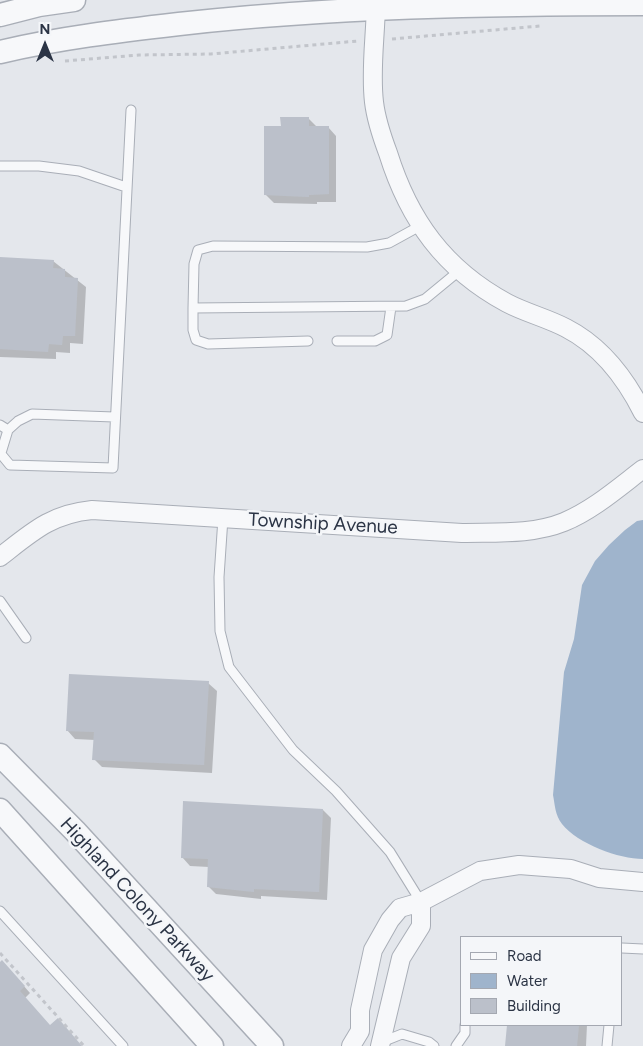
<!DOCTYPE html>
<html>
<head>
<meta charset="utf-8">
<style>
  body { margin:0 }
  #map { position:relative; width:643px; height:1046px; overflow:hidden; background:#e4e7ec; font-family:Figtree,sans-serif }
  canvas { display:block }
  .legend { position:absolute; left:460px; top:936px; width:162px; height:90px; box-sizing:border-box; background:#f4f6f9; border:1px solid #a4a8b1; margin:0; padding:6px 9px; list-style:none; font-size:15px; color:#2b3445 }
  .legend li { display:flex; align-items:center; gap:10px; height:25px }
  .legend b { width:25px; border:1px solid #a4a8b1 }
  .north { position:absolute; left:20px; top:20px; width:50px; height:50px; -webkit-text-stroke:4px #f4f6f9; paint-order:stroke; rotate:0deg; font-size:14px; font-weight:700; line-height:20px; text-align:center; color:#2b3445 }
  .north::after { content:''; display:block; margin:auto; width:18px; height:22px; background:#2b3445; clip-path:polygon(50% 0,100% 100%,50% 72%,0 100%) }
</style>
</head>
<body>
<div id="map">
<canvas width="643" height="1046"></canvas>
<ul class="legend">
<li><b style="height:6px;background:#f7f8fa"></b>Road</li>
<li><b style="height:14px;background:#9fb4cc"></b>Water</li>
<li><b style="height:14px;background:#bbc0ca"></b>Building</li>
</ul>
<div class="north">N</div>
</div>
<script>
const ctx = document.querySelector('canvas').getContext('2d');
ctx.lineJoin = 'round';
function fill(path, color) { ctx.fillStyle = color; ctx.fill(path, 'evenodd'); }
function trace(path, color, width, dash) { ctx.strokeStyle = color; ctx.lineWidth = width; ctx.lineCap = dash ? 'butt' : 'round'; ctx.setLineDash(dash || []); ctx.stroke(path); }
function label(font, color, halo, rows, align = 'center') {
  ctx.font = font + ' Figtree,sans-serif'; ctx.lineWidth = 5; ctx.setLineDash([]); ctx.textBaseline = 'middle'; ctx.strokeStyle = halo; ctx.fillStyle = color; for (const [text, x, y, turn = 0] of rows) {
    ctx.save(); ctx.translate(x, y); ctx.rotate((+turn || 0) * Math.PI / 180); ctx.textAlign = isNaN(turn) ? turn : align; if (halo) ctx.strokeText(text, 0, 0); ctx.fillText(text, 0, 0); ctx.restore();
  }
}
fill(new Path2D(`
  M643,520V859C619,859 578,844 562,824C555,815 555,805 553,795L564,672L574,639L582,585L595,561L609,545L625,530L637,521Z`), '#9fb4cc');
fill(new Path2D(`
  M308,118L316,126L328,127L336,136V202H317V204L274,203L266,195L282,127Z
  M0,259L53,261L86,287L83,344L70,343V353L56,352V359L0,357Z
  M208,683L217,691L212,773L102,767L94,759L95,740L75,739L67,730Z
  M323,810L331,818L327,900L261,896V899L216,894L208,886L209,867L190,866L182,857Z
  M0,964L8,968L30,993L25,998L50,1026L81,1046H0Z
  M508,1025H587L586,1046H507Z`), '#0003');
fill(new Path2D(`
  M280,117H309V126H329V194L309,195V197L264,195V126H281Z
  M0,257L54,260L53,268L65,269V277L78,278L75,336H63L62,345L49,344L48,352L0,349Z
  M69,674L209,681L204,765L92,760L94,732L66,731Z
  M183,801L323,809L319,892L254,889V892L207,887L208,859L181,858Z
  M2,960L25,986L20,991L50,1025L58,1018L82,1046H0V962Z
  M507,1025H579L577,1046H505Z`), '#bbc0ca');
const service = new Path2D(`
  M0,166H39L79,171L126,187
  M420,226L389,243L367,247L213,246L198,250L194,264L193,308L406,306L425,299L459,271
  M193,308V330L196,340L208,344L308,341
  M337,341H375L387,335L391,307
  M0,425L8,430L1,453
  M8,430L18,421L32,414L114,417
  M0,453L10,465L113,468L131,110
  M223,518L219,577L220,631L229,667L293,750L336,791L390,852L421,902
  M0,601L26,638
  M0,911L123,1046
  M622,948L643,949
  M382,1042L402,1034L429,1042L434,1046
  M456,1046L465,1033V1025
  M607,1046L609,1025`);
const minor = new Path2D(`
  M376,0C376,34 370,68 374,102C376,119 382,137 388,153C409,220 444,269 507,303C526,313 547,318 566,328C601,346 626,379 643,413
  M0,557C32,532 51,514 92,510L462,533C495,532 532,535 564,522C593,510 618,488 643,469
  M351,1046L360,1031V1010L373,950L390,920L400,908L421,902L480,871L519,865L571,869L599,878L643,882
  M380,1046L401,958L421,926V902`);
const tertiary = new Path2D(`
  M0,15L39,5L74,0
  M0,52C59,38 119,31 179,24C333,7 488,4 643,4
  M0,755L75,831L272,1046
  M0,810L212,1046`);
trace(service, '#a9aeb7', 11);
trace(minor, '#a9aeb7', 20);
trace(tertiary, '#a9aeb7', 25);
trace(new Path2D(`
  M392,39L540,26
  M65,61L139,55L211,54L358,41
  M0,953L84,1046`), '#c2c5cb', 3, [4, 4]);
trace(service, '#f7f8fa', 9);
trace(minor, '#f7f8fa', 18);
trace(tertiary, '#f7f8fa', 22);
label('19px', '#2b3445', '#f4f6f9', [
  ["Township Avenue",323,524,3],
  ["Highland Colony Parkway",137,900,47]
]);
</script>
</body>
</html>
